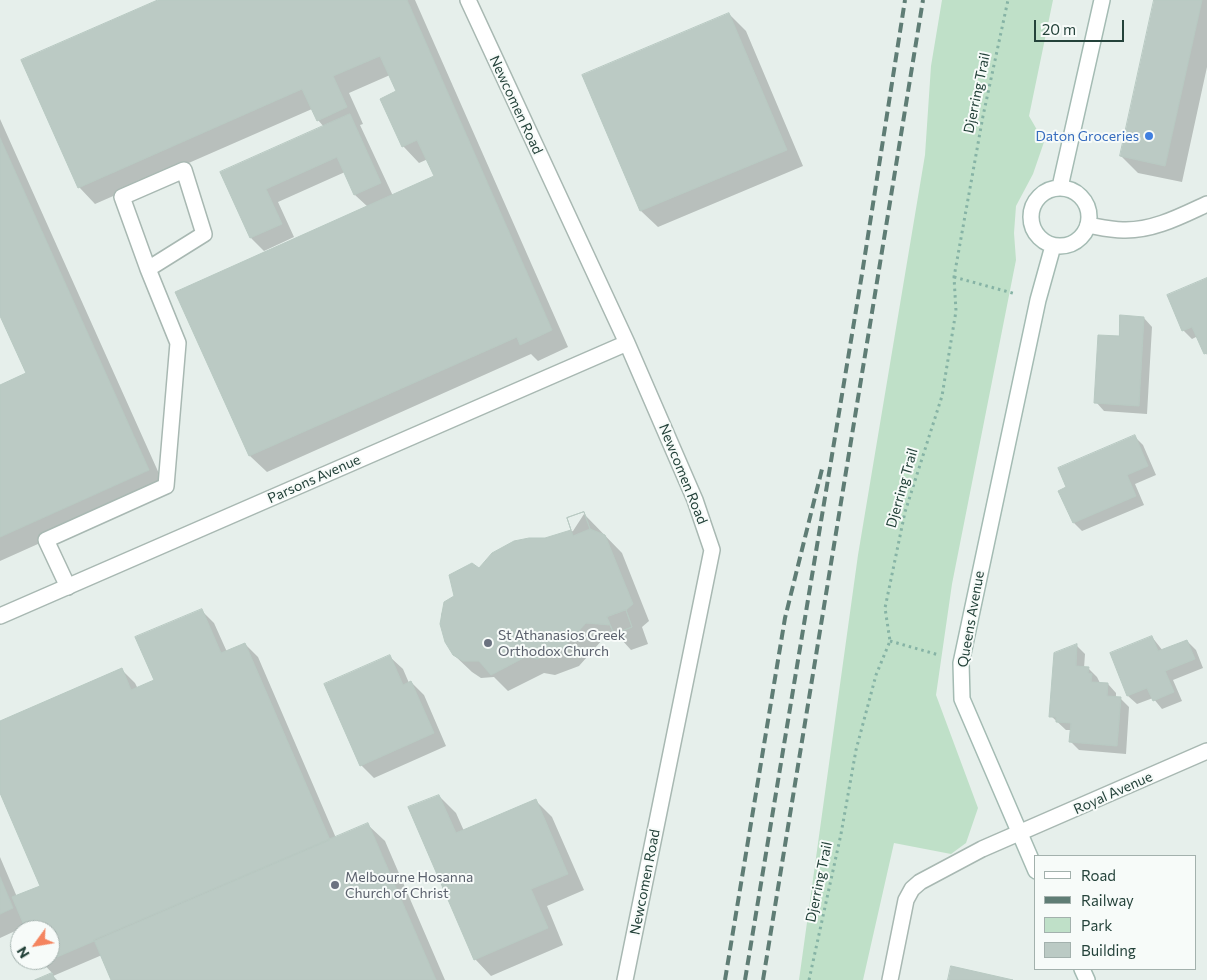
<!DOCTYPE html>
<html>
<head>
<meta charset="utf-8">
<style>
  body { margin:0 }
  #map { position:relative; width:1207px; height:980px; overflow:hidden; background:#e6efeb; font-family:Commissioner,sans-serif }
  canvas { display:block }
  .legend { position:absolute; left:1034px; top:855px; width:162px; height:115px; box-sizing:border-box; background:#f7fbf9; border:1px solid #a3b1ad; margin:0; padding:6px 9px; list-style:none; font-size:15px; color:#24423a }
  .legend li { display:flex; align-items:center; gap:10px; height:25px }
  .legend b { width:25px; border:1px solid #a3b1ad }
  .north { position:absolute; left:10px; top:920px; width:50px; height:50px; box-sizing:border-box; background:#f7fbf9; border:1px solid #a3b1ad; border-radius:50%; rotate:238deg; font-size:14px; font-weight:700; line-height:20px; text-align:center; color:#24423a }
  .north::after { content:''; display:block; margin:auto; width:18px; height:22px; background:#f4845f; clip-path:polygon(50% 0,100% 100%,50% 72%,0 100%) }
  .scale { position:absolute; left:1034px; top:20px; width:90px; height:22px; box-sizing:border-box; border:2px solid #24423a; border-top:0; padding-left:6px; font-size:15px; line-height:18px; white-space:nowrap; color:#24423a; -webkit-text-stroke:4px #f7fbf9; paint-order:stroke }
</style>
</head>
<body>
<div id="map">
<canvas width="1207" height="980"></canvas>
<ul class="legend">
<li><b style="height:6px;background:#fff"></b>Road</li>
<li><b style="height:6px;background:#5f7d75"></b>Railway</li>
<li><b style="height:14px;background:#bfe0c8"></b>Park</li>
<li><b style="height:14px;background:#bbcac4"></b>Building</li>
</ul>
<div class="north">N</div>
<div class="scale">20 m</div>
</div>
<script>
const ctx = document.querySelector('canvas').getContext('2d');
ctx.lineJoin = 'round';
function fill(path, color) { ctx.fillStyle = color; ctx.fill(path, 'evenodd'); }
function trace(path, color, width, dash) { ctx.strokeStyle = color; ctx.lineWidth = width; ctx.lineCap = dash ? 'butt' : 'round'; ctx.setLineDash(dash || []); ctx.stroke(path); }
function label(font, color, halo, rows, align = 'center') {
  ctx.font = font + ' Commissioner,sans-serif'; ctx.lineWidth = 4; ctx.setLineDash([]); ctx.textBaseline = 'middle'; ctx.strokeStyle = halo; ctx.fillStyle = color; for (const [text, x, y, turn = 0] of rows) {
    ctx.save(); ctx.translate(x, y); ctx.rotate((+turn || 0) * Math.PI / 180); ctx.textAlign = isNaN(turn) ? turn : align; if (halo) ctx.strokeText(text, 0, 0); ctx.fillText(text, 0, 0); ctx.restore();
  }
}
fill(new Path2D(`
  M942,0H1053L1029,116L1044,142L1033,174L1016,206L1014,233L1016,260L952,584L936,695L978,808L966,843L951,854L894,843L863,980H799L858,555L925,155L931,66Z`), '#bfe0c8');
fill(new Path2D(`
  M161,0H415L568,347L538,361L531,354L267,472L250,456L177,293L368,207L355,195L345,172L278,202L294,237L264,251L251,238L222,173L324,127L318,120L312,109L95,204L79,187ZM390,75L398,92L403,146L419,163L428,159L436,177L393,196L360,125L363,124L349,93Z
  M1155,0H1207V67L1182,182L1138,173L1121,156Z
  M729,14L746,31L803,166L658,227L641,211Z
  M0,119L165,487L0,561V386L27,374L0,313Z
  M1207,279V355L1198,336L1192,339L1183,330Z
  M1144,318L1152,327L1147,414L1104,411L1096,402L1120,337Z
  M1135,437L1143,445L1156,475L1135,484L1144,505L1082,531L1074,523L1067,488Z
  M584,514L622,553L649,621L642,627L648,644L631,650L622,640L603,639L579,666L555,675L544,673L508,691L494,677L481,678L472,672L454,655L446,641L441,615L445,603L455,597L479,570L545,539L573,531Z
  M201,610L214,623L227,652L245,644L258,657L336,838L368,825L385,841L445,980H113L102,955L53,976L57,980H39L53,974L40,960H50V930H28L26,926L0,938V857L17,897L42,886L0,790V722L122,670L135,683L138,689L156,681Z
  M1152,637L1163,651L1187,641L1196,650L1203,668L1173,680L1182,701L1162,709L1153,698L1137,704L1128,696L1112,653Z
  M1077,646L1085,654L1084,668H1088L1097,677L1100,683L1108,684L1116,693V698H1120L1129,707L1126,754L1079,750L1071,742L1072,730H1066L1051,716Z
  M390,657L403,669L409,683L411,682L424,695L446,746L374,778L361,765Z
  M439,796L456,813L464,831L535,800L552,817L584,890L547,906L563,945L491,976L475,959Z`), '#0003');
const building = new Path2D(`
  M158,0H407L552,330L520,345L517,337L249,456L175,292L434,176L417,140L402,147L380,99L396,91L380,56L333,76L347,107L317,121L302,89L78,188L21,60Z
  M1154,0H1202L1165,166L1120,156Z
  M729,13L787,150L640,211L582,75Z
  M350,114L381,183L354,195L337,157L266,189L282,224L250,238L220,172Z
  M0,138L149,470L0,537V385L26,373L0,316Z
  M1207,278V353L1204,354L1192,327L1182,331L1167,295Z
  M1120,315L1144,317L1139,406L1094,403L1098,335L1119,336Z
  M1135,435L1148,466L1127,475L1136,496L1073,523L1058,491L1066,487L1058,468Z
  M584,512L590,529L605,535L633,604L626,610L632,627L614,634L610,625L586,623L562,649L537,659L527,656L491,675L479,661H463L453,655L445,642L440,624L444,602L454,596L449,575L472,563L479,568L492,553L514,541L529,538H545L571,530L567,518Z
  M584,512L590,529L573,536L567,518Z
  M202,609L221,653L245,643L330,840L50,960V930H26L12,897L40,886L0,793V721L122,668L131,690L154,680L135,637Z
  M626,610L632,627L614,634L607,617Z
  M1152,636L1158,651L1187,640L1195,659L1165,671L1174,692L1153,701L1147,688L1127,696L1110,653Z
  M1077,644L1076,666L1089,667L1088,673L1092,674L1091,682L1108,683L1107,696L1121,697L1117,746L1069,742L1071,723L1056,722V717H1049L1054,653Z
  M390,655L403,685L411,681L434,733L360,766L324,684Z
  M439,795L456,833L536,799L568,874L531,889L548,928L474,960L408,807Z
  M368,823L436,980H111L94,940Z
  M0,877L13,908L0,914Z
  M951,966L1013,980H948Z
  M52,973L55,980H35Z`);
fill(building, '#bbcac4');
trace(building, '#b8c9c2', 1);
const lane = new Path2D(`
  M68,587L46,540L166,486L178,343L148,269L122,197L184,170L204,234L148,269`);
const street = new Path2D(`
  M468,0L627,343L695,500L712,550L625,980
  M1088,225C1099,227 1111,230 1123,230C1153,231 1181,216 1207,204
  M0,616L627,343
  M890,980L906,900L912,889L920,882L982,849L1207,751`);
const secondary = new Path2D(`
  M1060,187L1102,0
  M1031 217a29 29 0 1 1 58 0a29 29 0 1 1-58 0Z
  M1036,871L962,699L961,663L1038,300L1053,246
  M1082,969L1087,980`);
trace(lane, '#a8b8b2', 18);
trace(street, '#a8b8b2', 18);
trace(secondary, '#a4bbb3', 18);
trace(new Path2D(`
  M954,277L1016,294
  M890,641L939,655
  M809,980L841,834L856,750L876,675L890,641L885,608L905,512L942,396L956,311L954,277L983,116L1008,0`), '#86b3a5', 3, [2.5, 4]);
trace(lane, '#fff', 15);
trace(street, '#fff', 15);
trace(secondary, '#fff', 15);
trace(new Path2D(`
  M725,980L785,618L822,469
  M745,980L862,274L905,0
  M763,980L923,0`), '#5f7d75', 4, [10, 5]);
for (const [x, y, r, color] of [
  [1149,136,5,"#3f7fe0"],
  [488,643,5,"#6b7280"],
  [335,885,5,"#6b7280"]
]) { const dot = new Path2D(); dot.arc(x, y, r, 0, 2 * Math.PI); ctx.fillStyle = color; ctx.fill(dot); trace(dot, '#f7fbf9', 2); }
label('14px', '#24423a', '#f7fbf9', [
  ["Djerring Trail",977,93,-78],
  ["Newcomen Road",516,105,65],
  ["Newcomen Road",683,474,68],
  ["Parsons Avenue",314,479,-24],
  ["Djerring Trail",902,488,-74],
  ["Queens Avenue",971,619,-80],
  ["Royal Avenue",1113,793,-24],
  ["Newcomen Road",645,882,-79],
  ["Djerring Trail",819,882,-78]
]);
label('14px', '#366cbe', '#f7fbf9', [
  ["Daton Groceries",1139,136]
], 'right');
label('14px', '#5b616d', '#f7fbf9', [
  ["St Athanasios Greek",498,635],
  ["Orthodox Church",498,651],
  ["Melbourne Hosanna",345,877],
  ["Church of Christ",345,893]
], 'left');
</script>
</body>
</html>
